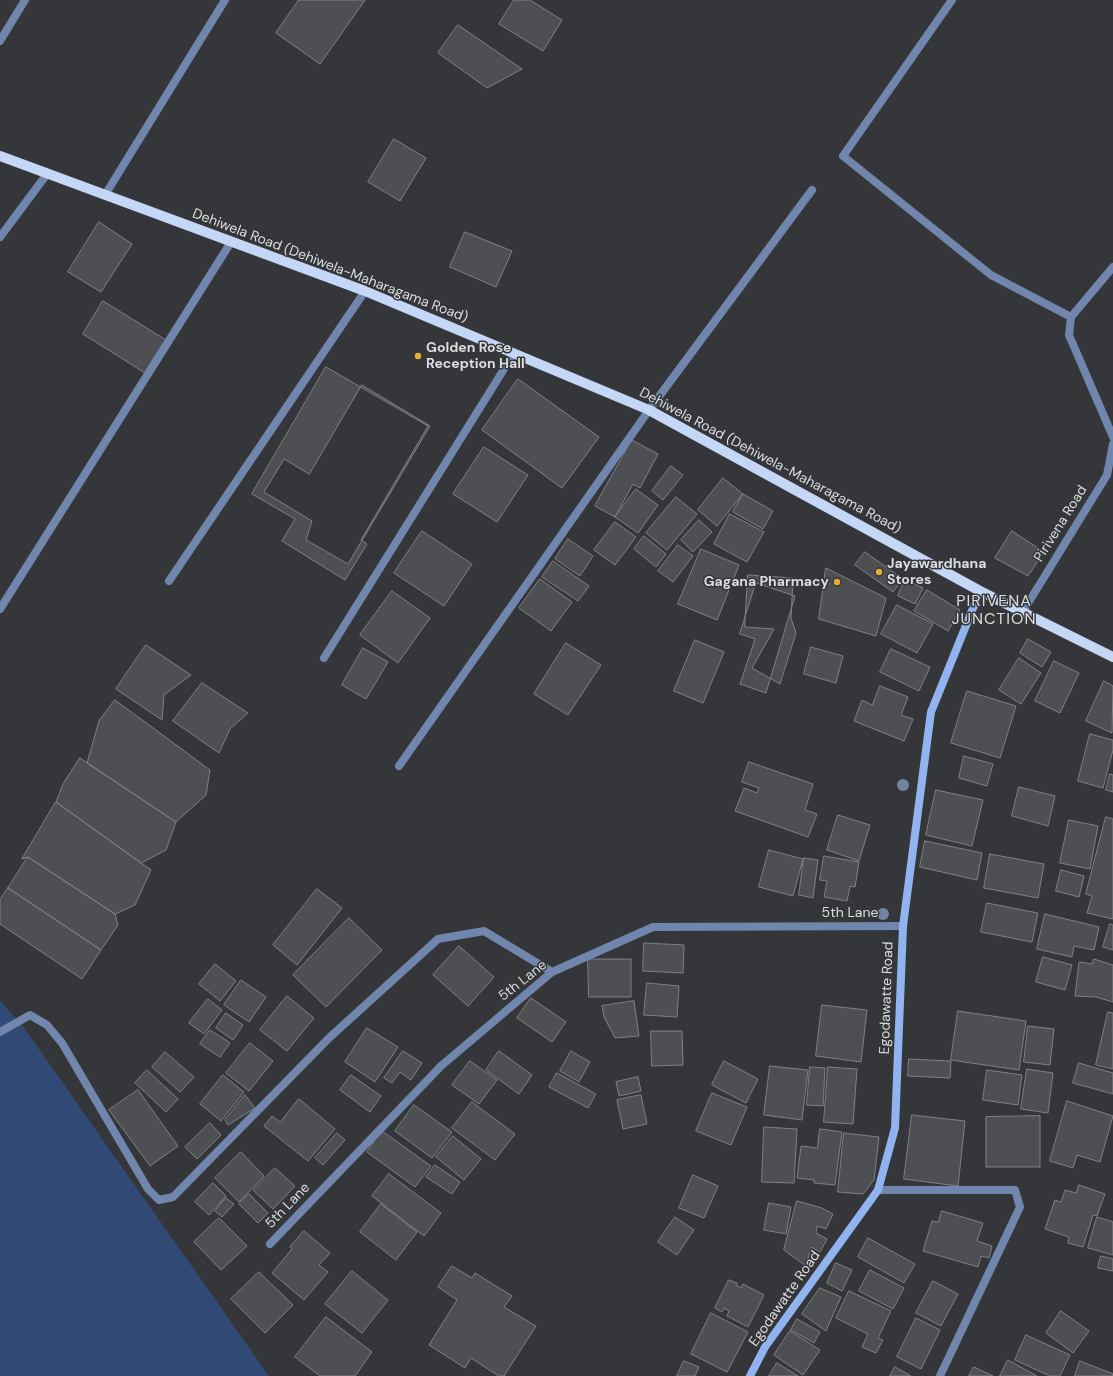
<!DOCTYPE html>
<html>
<head>
<meta charset="utf-8">
<style>
  body { margin:0 }
  canvas { display:block; background:#343639 }
</style>
</head>
<body>
<canvas width="1113" height="1376"></canvas>
<script>
const ctx = document.querySelector('canvas').getContext('2d');
ctx.lineJoin = 'round';
function fill(path, color) { ctx.fillStyle = color; ctx.fill(path, 'evenodd'); }
function trace(path, color, width, dash) { ctx.strokeStyle = color; ctx.lineWidth = width; ctx.lineCap = dash ? 'butt' : 'round'; ctx.setLineDash(dash || []); ctx.stroke(path); }
function label(font, color, halo, rows, align = 'center') {
  ctx.font = font + ' "DM Sans",sans-serif'; ctx.lineWidth = 3; ctx.setLineDash([]); ctx.textBaseline = 'middle'; ctx.strokeStyle = halo; ctx.fillStyle = color; for (const [text, x, y, turn = 0] of rows) {
    ctx.save(); ctx.translate(x, y); ctx.rotate((+turn || 0) * Math.PI / 180); ctx.textAlign = isNaN(turn) ? turn : align; if (halo) ctx.strokeText(text, 0, 0); ctx.fillText(text, 0, 0); ctx.restore();
  }
}
fill(new Path2D(`
  M0,1001L22,1025L269,1376H0Z`), '#314975');
const building = new Path2D(`
  M299,0H365L320,64L276,33Z
  M514,0H530L562,20L543,51L499,24Z
  M458,25L522,69L487,88L438,53Z
  M394,139L426,158L400,201L368,182Z
  M99,222L132,244L101,292L68,272Z
  M465,232L512,251L496,287L450,267Z
  M103,301L166,340L145,373L83,334Z
  M326,367L428,426L361,540L367,544L345,580L282,541L295,519L252,494Z
  M518,379L599,437L562,488L482,430Z
  M362,385L430,426L348,564L306,540L312,521L264,492L284,459L309,474Z
  M632,440L658,454L640,488L633,484L615,517L595,506Z
  M484,447L528,475L497,522L453,494Z
  M671,466L683,475L663,500L652,491Z
  M723,478L743,494L717,526L698,510Z
  M636,489L658,505L638,533L615,517Z
  M743,494L773,511L763,529L733,512Z
  M676,497L697,514L667,550L646,533Z
  M730,514L764,532L747,562L714,544Z
  M699,520L712,532L693,552L681,540Z
  M615,522L636,537L615,565L594,550Z
  M422,531L472,564L444,606L394,573Z
  M1012,531L1044,552L1028,576L995,558Z
  M644,536L666,554L656,567L634,549Z
  M568,539L593,556L580,576L555,559Z
  M678,545L693,556L673,582L658,571Z
  M701,549L739,565L717,620L678,604Z
  M865,552L903,579L893,592L855,565Z
  M553,561L589,586L578,601L542,577Z
  M826,568L886,598L876,636L819,619Z
  M748,575L793,578L791,618L796,633L780,684L752,668L774,629L745,627Z
  M540,579L572,602L551,631L519,608Z
  M905,579L923,588L915,604L898,596Z
  M756,583L795,596L766,693L740,684L755,639L740,634Z
  M927,590L960,610L948,631L914,611Z
  M392,591L430,618L398,663L360,635Z
  M897,605L933,624L917,653L881,634Z
  M1028,639L1051,652L1042,667L1020,653Z
  M695,640L724,652L703,703L674,691Z
  M566,643L601,665L568,715L534,694Z
  M146,645L191,675L164,695L162,720L116,689Z
  M811,647L843,656L836,683L804,674Z
  M363,648L388,662L366,699L342,685Z
  M891,649L930,667L919,691L880,672Z
  M1019,658L1041,673L1021,704L999,690Z
  M1054,661L1079,673L1060,713L1035,701Z
  M1104,681L1113,686L1112,733L1086,721Z
  M202,683L248,713L230,729L219,753L173,721Z
  M880,686L908,697L901,715L913,719L904,741L854,721L862,700L872,705Z
  M967,691L1016,706L1000,758L951,743Z
  M115,700L210,770L206,795L176,822L87,763L99,721Z
  M1090,734L1113,740V750L1103,788L1078,781Z
  M964,756L993,764L987,786L959,778Z
  M80,758L176,822L166,850L141,863L56,802L63,784Z
  M749,762L813,784L805,810L817,814L808,837L735,811L744,788L757,793L759,788L742,782Z
  M1110,774L1113,775V792L1106,790Z
  M1019,787L1055,796L1048,826L1012,816Z
  M936,790L983,800L972,846L926,835Z
  M56,802L151,870L135,905L115,914L28,857L22,859Z
  M838,815L870,825L859,861L827,850Z
  M1106,817L1113,819V919L1087,913L1092,896L1086,894Z
  M1069,820L1098,826L1090,869L1060,863Z
  M925,841L982,853L977,880L920,867Z
  M769,850L803,859L793,896L759,887Z
  M990,854L1044,864L1038,898L984,888Z
  M824,856L859,862L855,887L850,886L847,901L824,897L827,881L820,880Z
  M28,857L115,914L118,925L101,950L8,888Z
  M804,858L818,860L813,898L799,895Z
  M1061,870L1084,876L1079,897L1056,891Z
  M8,888L101,950L82,979L0,924V900Z
  M317,889L342,908L297,965L273,945Z
  M987,903L1038,913L1032,942L981,932Z
  M1045,914L1099,927L1094,950L1074,946L1072,957L1037,949Z
  M349,918L382,950L326,1007L293,975Z
  M1110,924L1113,925V950L1103,947Z
  M644,943L684,945L683,973L643,971Z
  M459,946L494,977L468,1006L433,975Z
  M1043,957L1072,965L1065,990L1036,982Z
  M588,959H631V997H589Z
  M1094,959L1113,965V1002L1096,997L1075,996L1079,962L1092,964Z
  M215,964L236,981L220,1001L199,984Z
  M241,980L266,997L249,1022L224,1005Z
  M647,983L679,986L677,1017L644,1015Z
  M287,996L314,1018L287,1051L260,1030Z
  M531,998L566,1022L552,1042L517,1018Z
  M208,999L222,1010L204,1034L189,1023Z
  M634,1001L639,1036L615,1038L604,1017L602,1006Z
  M822,1005L867,1010L861,1062L816,1056Z
  M958,1011L1026,1021L1019,1070L951,1060Z
  M1108,1012L1113,1013V1069L1096,1065Z
  M226,1013L243,1025L233,1040L216,1028Z
  M1028,1026L1054,1029L1050,1065L1024,1062Z
  M367,1028L398,1047L375,1082L345,1062Z
  M210,1030L230,1043L220,1057L200,1044Z
  M651,1031H682L683,1065L652,1066Z
  M250,1043L273,1061L249,1091L226,1073Z
  M403,1051L422,1063L411,1080L400,1072L392,1083L384,1078Z
  M499,1051L532,1075L519,1094L486,1070Z
  M571,1051L590,1062L579,1082L560,1071Z
  M165,1052L194,1077L180,1092L152,1067Z
  M909,1059L951,1061L950,1078L908,1076Z
  M470,1061L497,1080L479,1104L452,1085Z
  M724,1061L758,1079L746,1103L712,1085Z
  M1079,1063L1113,1073V1094L1073,1083Z
  M770,1066L808,1070L802,1120L764,1115Z
  M810,1067L825,1068L823,1106L807,1105Z
  M828,1067L857,1069L853,1124L824,1122Z
  M1027,1069L1053,1073L1048,1113L1021,1109Z
  M147,1070L178,1099L166,1112L135,1083Z
  M987,1070L1022,1075L1018,1105L983,1100Z
  M557,1073L596,1094L588,1108L549,1087Z
  M223,1075L244,1092L221,1121L200,1104Z
  M351,1075L381,1096L370,1112L340,1090Z
  M638,1077L641,1091L619,1096L616,1082Z
  M138,1090L178,1146L150,1166L109,1110Z
  M712,1093L747,1107L731,1145L696,1131Z
  M245,1095L255,1108L228,1125L225,1120Z
  M641,1095L647,1124L623,1129L617,1100Z
  M299,1099L335,1129L308,1161L264,1126L272,1116L280,1122Z
  M1067,1101L1113,1116L1100,1162L1077,1155L1073,1168L1050,1161Z
  M472,1102L515,1134L495,1160L452,1128Z
  M414,1105L452,1132L432,1158L395,1131Z
  M912,1115L965,1121L958,1186L904,1179Z
  M1040,1116V1167H986V1117Z
  M210,1123L221,1135L197,1159L185,1147Z
  M764,1127L797,1129L794,1183L762,1182Z
  M820,1129L842,1132L835,1185L814,1183V1180L797,1178L801,1146L817,1148Z
  M382,1131L431,1166L415,1187L367,1152Z
  M337,1133L345,1140L323,1165L315,1158Z
  M844,1133L879,1137L874,1180L863,1194L838,1192Z
  M453,1136L481,1159L464,1180L436,1157Z
  M241,1152L264,1176L239,1202L215,1178Z
  M435,1165L460,1182L452,1194L426,1177Z
  M275,1168L295,1186L273,1209L253,1190Z
  M389,1174L441,1213L424,1236L372,1196Z
  M693,1175L718,1186L704,1218L679,1208Z
  M213,1183L226,1196L209,1215L195,1202Z
  M1079,1185L1105,1194L1097,1216L1093,1215L1083,1247L1068,1243L1069,1237L1045,1229L1055,1200L1061,1202L1065,1190L1076,1193Z
  M249,1194L268,1213L258,1223L239,1204Z
  M226,1198L234,1204L222,1217L215,1211Z
  M797,1201L822,1208L833,1214L826,1229L817,1226L816,1233L827,1239L820,1252L811,1247L806,1266L784,1250Z
  M769,1203L791,1207L786,1234L764,1230Z
  M381,1204L417,1232L396,1260L360,1232Z
  M942,1211L983,1223L977,1241L992,1246L989,1258L981,1256L978,1267L923,1251L932,1221L938,1222Z
  M675,1217L694,1230L677,1255L658,1242Z
  M1097,1217L1113,1222V1255L1088,1248Z
  M219,1218L247,1246L221,1270L194,1242Z
  M304,1231L330,1253L319,1265L328,1272L304,1300L272,1273L292,1249L290,1247Z
  M868,1238L915,1264L904,1283L858,1257Z
  M1101,1256L1113,1259V1271L1098,1268Z
  M836,1263L852,1270L842,1291L827,1283Z
  M452,1266L472,1278L475,1273L512,1296L504,1307L536,1326L504,1376H499L471,1358L465,1368L429,1345L457,1300L438,1287Z
  M870,1270L904,1288L893,1309L859,1291Z
  M352,1271L388,1300L362,1333L325,1304Z
  M259,1272L293,1305L265,1333L231,1299Z
  M729,1280L737,1283L736,1285L741,1288L743,1284L764,1295L748,1327L727,1316L729,1311L724,1308L722,1312L715,1308Z
  M933,1281L958,1294L941,1326L916,1313Z
  M820,1288L841,1297L826,1331L802,1314Z
  M849,1291L891,1311L878,1338L883,1340L876,1353L862,1347L868,1334L836,1318Z
  M1061,1311L1089,1331L1073,1353L1046,1333Z
  M711,1313L748,1332L727,1372L691,1354Z
  M326,1317L372,1352L355,1376H320L295,1357Z
  M916,1318L940,1330L921,1369L897,1357Z
  M797,1319L820,1332L814,1343L791,1330Z
  M790,1331L820,1350L803,1375L774,1355Z
  M1026,1335L1070,1355L1060,1376H1050L1015,1360Z
  M1008,1360L1037,1376H1000Z
  M684,1361L699,1367L695,1376H677Z
  M1080,1361L1113,1374V1376H1075Z
  M777,1363L798,1376H769Z
  M895,1367L911,1376H890Z
  M974,1367L993,1376H969Z`);
fill(building, '#4d4f52');
trace(building, '#7f8185', 1);
trace(new Path2D(`
  M952,0L843,156L991,275L1071,317
  M0,41L25,0
  M105,195L225,0
  M0,237L47,174
  M1113,267L1071,317L1069,335L1113,437
  M169,581L365,291
  M0,609L231,242
  M1022,613L1107,475L1113,444
  M324,658L514,353
  M399,766L649,410L812,190
  M0,1032L30,1015L47,1025L62,1043L148,1189L159,1200L173,1197L329,1038L438,939L484,931L552,972
  M878,1190H1015L1020,1207L940,1376
  M270,1244L441,1066L552,972L653,927L903,926`), '#7186ad', 8);
trace(new Path2D(`
  M750,1376L765,1347L878,1190L895,1128L903,926L931,712L980,591`), '#91b4f0', 8);
trace(new Path2D(`
  M0,156L365,291L649,410L980,591L1113,657`), '#c5d7f6', 10);
ctx.fillStyle = '#7184a5';
for (const [x, y] of [
  [903,785],
  [883,914]
]) { ctx.beginPath(); ctx.arc(x, y, 6, 0, 2 * Math.PI); ctx.fill(); }
for (const [x, y, r, color] of [
  [418,356,4,"#e6ad36"],
  [879,572,4,"#e6ad36"],
  [837,582,4,"#e6ad36"]
]) { const dot = new Path2D(); dot.arc(x, y, r, 0, 2 * Math.PI); ctx.fillStyle = color; ctx.fill(dot); trace(dot, '#343639', 1.5); }
label('14px', '#dbdddf', '#343639', [
  ["Dehiwela Road (Dehiwela-Maharagama Road)",330,266,21],
  ["Dehiwela Road (Dehiwela-Maharagama Road)",770,461,28],
  ["Pirivena Road",1061,524,-58],
  ["5th Lane",850,913],
  ["5th Lane",523,981,-38],
  ["Egodawatte Road",887,998,-88],
  ["5th Lane",288,1206,-46],
  ["Egodawatte Road",785,1299,-55]
]);
label('bold 14px', '#dbdddf', '#343639', [
  ["Golden Rose",426,348],
  ["Reception Hall",426,364],
  ["Jayawardhana",887,564],
  ["Stores",887,580],
  ["Gagana Pharmacy",829,582,"right"]
], 'left');
ctx.letterSpacing = '1px';
label('16px', '#dbdddf', '#343639', [
  ["PIRIVENA",994,602],
  ["JUNCTION",994,620]
]);
ctx.letterSpacing = '0px';
</script>
</body>
</html>
